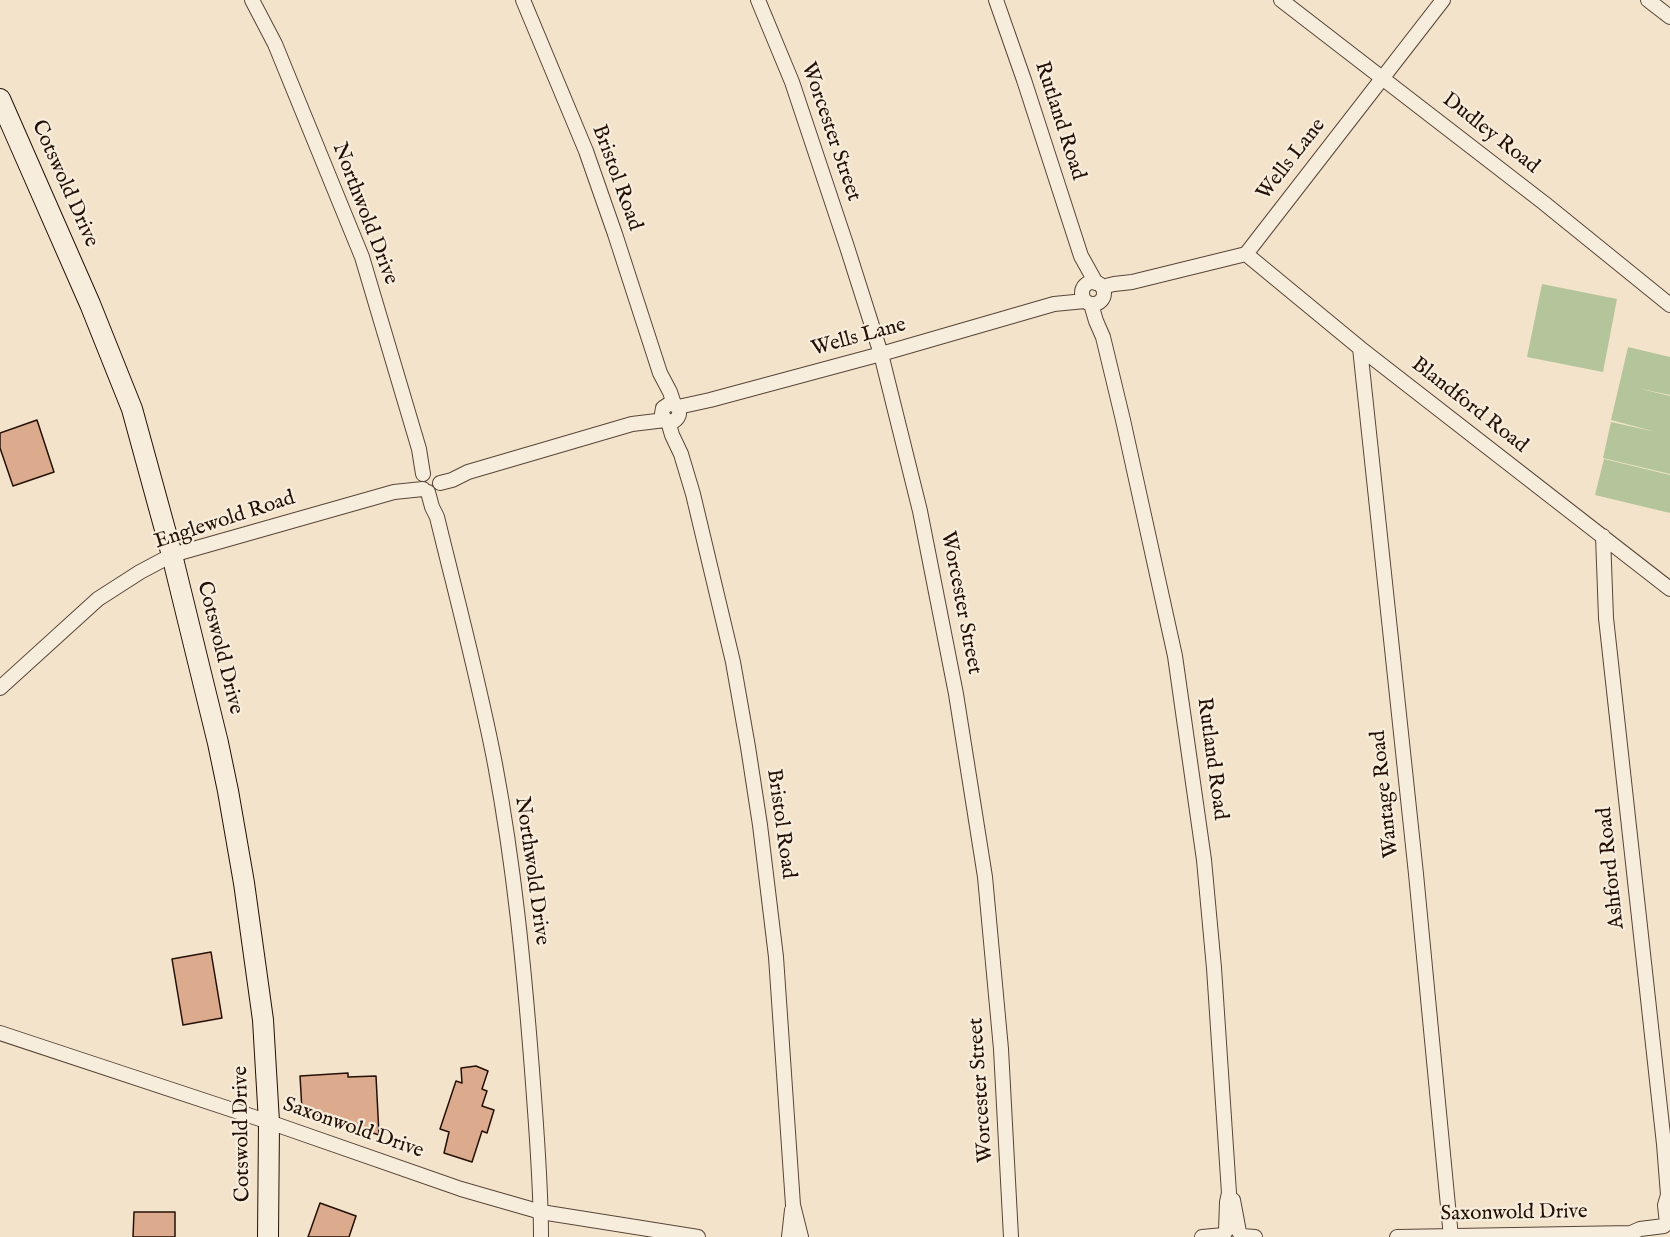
<!DOCTYPE html>
<html>
<head>
<meta charset="utf-8">
<style>
  body { margin:0 }
  canvas { display:block; background:#f3e3ca }
</style>
</head>
<body>
<canvas width="1670" height="1237"></canvas>
<script>
const ctx = document.querySelector('canvas').getContext('2d');
ctx.lineJoin = 'round';
function fill(path, color) { ctx.fillStyle = color; ctx.fill(path, 'evenodd'); }
function trace(path, color, width, dash) { ctx.strokeStyle = color; ctx.lineWidth = width; ctx.lineCap = dash ? 'butt' : 'round'; ctx.setLineDash(dash || []); ctx.stroke(path); }
function label(font, color, halo, rows, align = 'center') {
  ctx.font = font + ' "IM FELL English",serif'; ctx.lineWidth = 4.5; ctx.setLineDash([]); ctx.textBaseline = 'middle'; ctx.strokeStyle = halo; ctx.fillStyle = color; for (const [text, x, y, turn = 0] of rows) {
    ctx.save(); ctx.translate(x, y); ctx.rotate((+turn || 0) * Math.PI / 180); ctx.textAlign = isNaN(turn) ? turn : align; if (halo) ctx.strokeText(text, 0, 0); ctx.fillText(text, 0, 0); ctx.restore();
  }
}
fill(new Path2D(`
  M1542,284L1617,299L1603,372L1527,357Z
  M1628,347L1670,357V395L1637,388L1670,396V474L1603,458L1611,422L1656,432L1611,420Z
  M1604,459L1670,475V513L1595,495Z`), '#b5c59b');
const building = new Path2D(`
  M37,420L54,472L13,486L0,448V433Z
  M211,952L222,1018L183,1025L172,959Z
  M476,1066L488,1071L482,1089L487,1091L482,1106L494,1110L487,1133L482,1131L472,1162L444,1153L449,1132L440,1129L456,1081L462,1083L461,1068Z
  M348,1073V1077L376,1076L379,1135L302,1110L300,1076Z
  M320,1203L356,1216L349,1237H308Z
  M134,1212H175V1237H133Z`);
fill(building, '#dcab8d');
trace(building, '#241006', 1.5);
const street = new Path2D(`
  M252,0L275,44L362,257L419,449L423,474
  M523,0L586,151L615,234L660,373L670,392L674,404
  M758,0L792,82L847,247L881,354L920,511L956,694L985,877L1001,1049L1011,1237
  M996,0L1024,80L1081,256L1096,283
  M1281,0L1544,203L1670,305
  M1648,0L1670,17
  M1246,254L1360,348L1670,589
  M1082 293a11 11 0 1 1 22 0a11 11 0 1 1-22 0Z
  M1102,287L1114,284L1132,282L1246,254L1443,0
  M1091,304L1096,321L1103,337L1123,420L1175,656L1204,860L1214,968L1229,1193L1227,1202L1226,1231
  M1360,348L1416,874L1451,1237
  M678,407L710,400L881,354L1054,304L1085,301
  M668,421L672,435L681,454L693,494L733,662L748,747L760,825L776,957L793,1205L801,1237
  M440,483L452,480L468,472L632,424L665,420L672,422C683,417 681,404 669,404L663,408L662,414L665,420
  M428,492L432,507L437,517C457,599 479,681 495,764C514,865 524,967 532,1070C536,1125 541,1181 541,1237
  M1603,536L1606,618L1664,1144L1668,1195L1665,1205L1667,1224
  M0,688L98,599L140,572L172,555L394,492L423,489
  M0,1033L269,1122L461,1189L541,1212L698,1237
  M1233,1200L1239,1232
  M1242,1236L1255,1237
  M789,1237L792,1210
  M1202,1237L1224,1235
  M1397,1237L1631,1233L1640,1229L1664,1226`);
const secondary = new Path2D(`
  M0,99L90,304L132,409L172,555L218,743L228,791L244,883L263,1020L269,1122L268,1237`);
trace(street, '#584537', 16);
trace(secondary, '#241006', 22);
trace(street, '#f7eddd', 14);
trace(secondary, '#f7eddd', 20);
label('21px', '#241006', '#f7eddd', [
  ["Rutland Road",1059,121,72],
  ["Worcester Street",830,132,71],
  ["Dudley Road",1490,134,38],
  ["Wells Lane",1292,160,-52],
  ["Bristol Road",616,178,70],
  ["Cotswold Drive",64,184,66],
  ["Northwold Drive",364,214,69],
  ["Wells Lane",859,338,-15],
  ["Blandford Road",1469,406,38],
  ["Englewold Road",225,521,-18],
  ["Worcester Street",960,603,79],
  ["Cotswold Drive",219,648,76],
  ["Rutland Road",1211,759,82],
  ["Wantage Road",1386,794,-96],
  ["Bristol Road",780,824,82],
  ["Ashford Road",1612,868,-96],
  ["Northwold Drive",531,871,82],
  ["Worcester Street",982,1090,-94],
  ["Saxonwold Drive",353,1129,19],
  ["Cotswold Drive",243,1134,-91],
  ["Saxonwold Drive",1514,1214,-1]
]);
</script>
</body>
</html>
